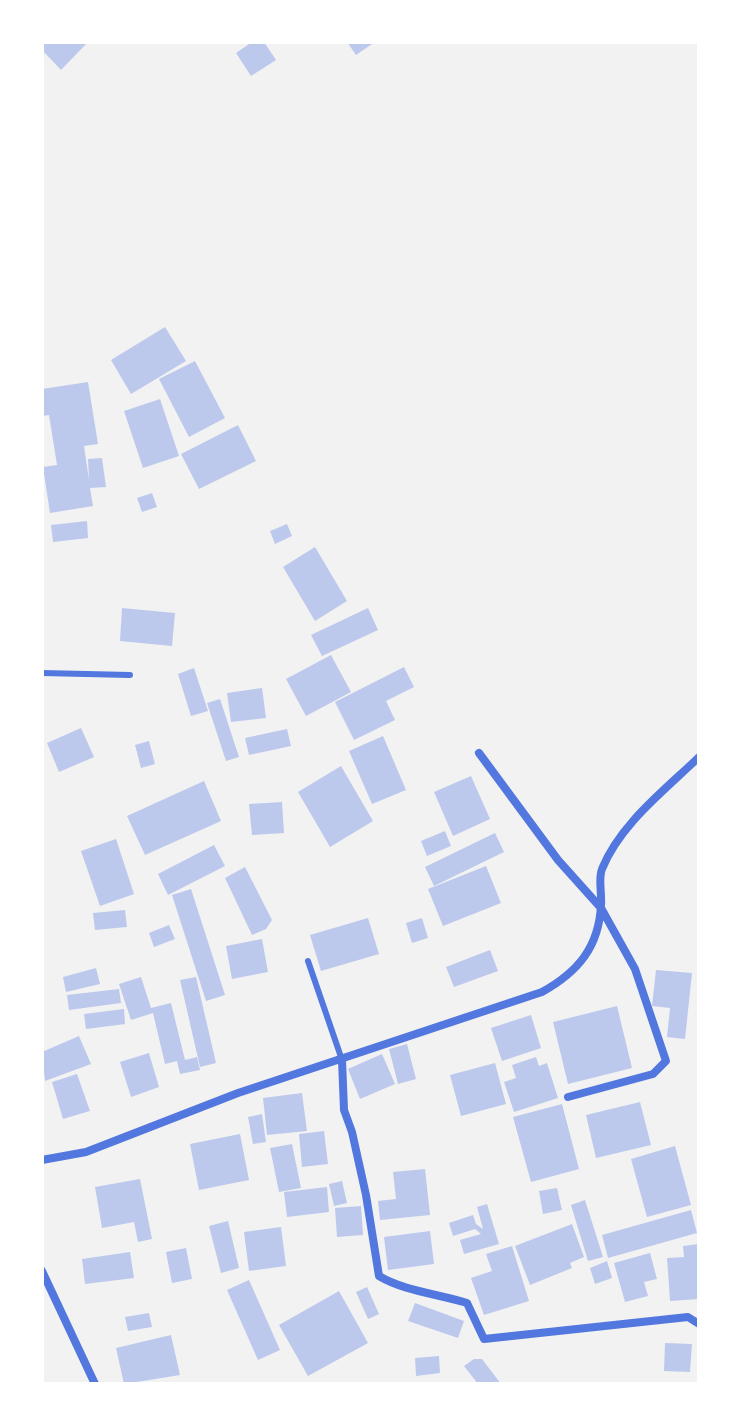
<!DOCTYPE html>
<html>
<head>
<meta charset="utf-8">
<style>
  body { margin:0 }
  #map { position:relative; width:741px; height:1426px; overflow:hidden; background:#f2f2f2; font-family:Cabin,sans-serif }
  canvas { display:block }
  .frame { position:absolute; inset:0; border:44px solid #fff; pointer-events:none }
</style>
</head>
<body>
<div id="map">
<canvas width="741" height="1426"></canvas>
<div class="frame"></div>
</div>
<script>
const ctx = document.querySelector('canvas').getContext('2d');
ctx.lineJoin = 'round';
function fill(path, color) { ctx.fillStyle = color; ctx.fill(path, 'evenodd'); }
function trace(path, color, width, dash) { ctx.strokeStyle = color; ctx.lineWidth = width; ctx.lineCap = dash ? 'butt' : 'round'; ctx.setLineDash(dash || []); ctx.stroke(path); }
fill(new Path2D(`
  M42,42H88L61,70L42,50Z
  M252,42H264L276,60L251,76L236,53Z
  M347,42H375L356,55Z
  M165,327L186,361L131,394L111,360Z
  M195,361L225,418L189,437L159,379Z
  M88,382L98,444L84,446L89,480L88,459L102,458L106,487L90,488L93,506L50,513L43,467L57,465L49,415L42,416V389Z
  M160,399L179,456L143,468L124,411Z
  M238,425L256,461L199,489L181,454Z
  M152,493L157,507L142,512L137,498Z
  M87,521L88,538L53,542L51,525Z
  M287,524L292,536L275,544L270,531Z
  M315,547L347,601L315,621L283,567Z
  M122,608L175,613L172,646L120,641Z
  M368,608L378,630L322,656L311,635Z
  M331,655L351,692L306,716L286,679Z
  M404,667L414,687L386,701L395,720L354,740L335,702Z
  M194,668L208,711L191,716L178,674Z
  M262,688L266,718L231,722L227,693Z
  M220,699L239,757L226,761L207,703Z
  M81,728L94,757L59,772L47,743Z
  M287,729L291,746L249,755L245,738Z
  M383,736L406,790L372,804L349,751Z
  M149,741L155,764L141,768L135,745Z
  M341,766L373,821L330,847L298,792Z
  M471,776L490,819L453,836L434,792Z
  M204,781L221,821L145,855L127,816Z
  M282,802L284,833L252,835L249,804Z
  M445,831L451,846L427,856L421,841Z
  M495,833L504,852L434,886L425,867Z
  M116,839L134,894L100,906L81,851Z
  M214,845L225,866L168,895L158,874Z
  M486,866L501,903L443,926L428,889Z
  M245,867L272,920L266,929L252,935L225,878Z
  M191,889L225,995L206,1001L172,895Z
  M125,910L127,927L95,930L93,913Z
  M368,918L379,954L321,971L310,935Z
  M422,918L428,938L412,943L406,923Z
  M169,925L175,939L154,947L149,933Z
  M262,939L268,972L232,979L226,946Z
  M490,950L498,971L454,987L446,967Z
  M96,968L100,984L66,992L63,977Z
  M656,970L692,973L685,1039L667,1037L670,1008L652,1006Z
  M141,977L151,1008L171,1003L185,1060L197,1057L200,1070L180,1074L177,1061L165,1064L153,1013L131,1020L119,984Z
  M196,977L216,1063L200,1067L180,980Z
  M119,989L121,1003L69,1010L67,995Z
  M617,1006L632,1068L568,1084L553,1022Z
  M124,1009L125,1024L86,1029L84,1014Z
  M531,1015L541,1048L502,1061L491,1028Z
  M79,1036L91,1064L45,1081L42,1052Z
  M407,1044L416,1079L398,1084L389,1049Z
  M149,1053L159,1087L131,1097L120,1062Z
  M382,1054L395,1084L360,1099L348,1069Z
  M536,1057L539,1066L547,1063L558,1098L514,1112L504,1082L516,1078L512,1065Z
  M495,1063L506,1104L461,1116L450,1075Z
  M77,1074L90,1111L63,1119L52,1082Z
  M302,1093L307,1131L267,1135L263,1098Z
  M640,1102L651,1145L596,1158L586,1115Z
  M562,1104L579,1169L531,1182L513,1117Z
  M262,1114L266,1142L253,1144L248,1117Z
  M324,1131L328,1164L302,1167L299,1134Z
  M240,1134L249,1180L199,1190L190,1144Z
  M292,1144L301,1188L279,1192L270,1148Z
  M675,1146L691,1205L647,1217L631,1159Z
  M425,1169L430,1215L380,1220L378,1201L396,1199L393,1172Z
  M140,1179L152,1239L138,1242L134,1222L102,1228L95,1187Z
  M342,1181L347,1203L334,1206L329,1184Z
  M327,1187L329,1212L287,1217L284,1192Z
  M557,1188L562,1210L543,1214L539,1191Z
  M585,1200L603,1257L588,1261L571,1205Z
  M487,1204L499,1244L464,1254L460,1240L481,1234L475,1229L453,1236L449,1223L473,1215L476,1224L483,1229L477,1207Z
  M361,1206L363,1235L337,1237L335,1208Z
  M691,1210L697,1233L608,1258L602,1235Z
  M228,1221L239,1268L221,1273L209,1226Z
  M572,1224L584,1257L570,1263L572,1268L530,1285L515,1246Z
  M281,1227L286,1266L249,1271L244,1232Z
  M430,1231L434,1264L388,1270L384,1237Z
  M699,1244V1299L670,1301L667,1258L684,1257L683,1246Z
  M512,1246L529,1301L484,1315L471,1278L492,1271L486,1254Z
  M186,1248L192,1279L172,1283L166,1252Z
  M130,1252L134,1278L85,1284L82,1259Z
  M650,1253L657,1279L644,1282L648,1296L625,1302L614,1263Z
  M607,1261L612,1278L595,1284L590,1268Z
  M249,1280L280,1350L258,1360L227,1290Z
  M367,1287L379,1314L368,1319L356,1292Z
  M339,1291L368,1343L308,1376L279,1325Z
  M415,1303L464,1321L458,1338L408,1321Z
  M149,1313L152,1327L128,1331L125,1317Z
  M171,1335L180,1375L124,1384L116,1348Z
  M665,1343L692,1344L690,1372L664,1371Z
  M439,1356L440,1373L416,1376L415,1358Z
  M474,1359H482L501,1384H478L464,1366Z`), '#bdc9ec');
trace(new Path2D(`
  M42,673L130,675
  M308,961L342,1060`), '#5277de', 6);
trace(new Path2D(`
  M479,753L558,860L601,908L635,969L666,1061L653,1074L568,1097
  M342,1060L344,1110L352,1132L366,1195L379,1276C404,1291 438,1294 467,1303L484,1339L688,1317L699,1324
  M42,1160L86,1152L238,1093L542,992C578,972 599,947 601,905C602,894 598,878 602,869C620,824 665,790 699,757
  M42,1271L95,1384`), '#5277de', 8);
</script>
</body>
</html>
